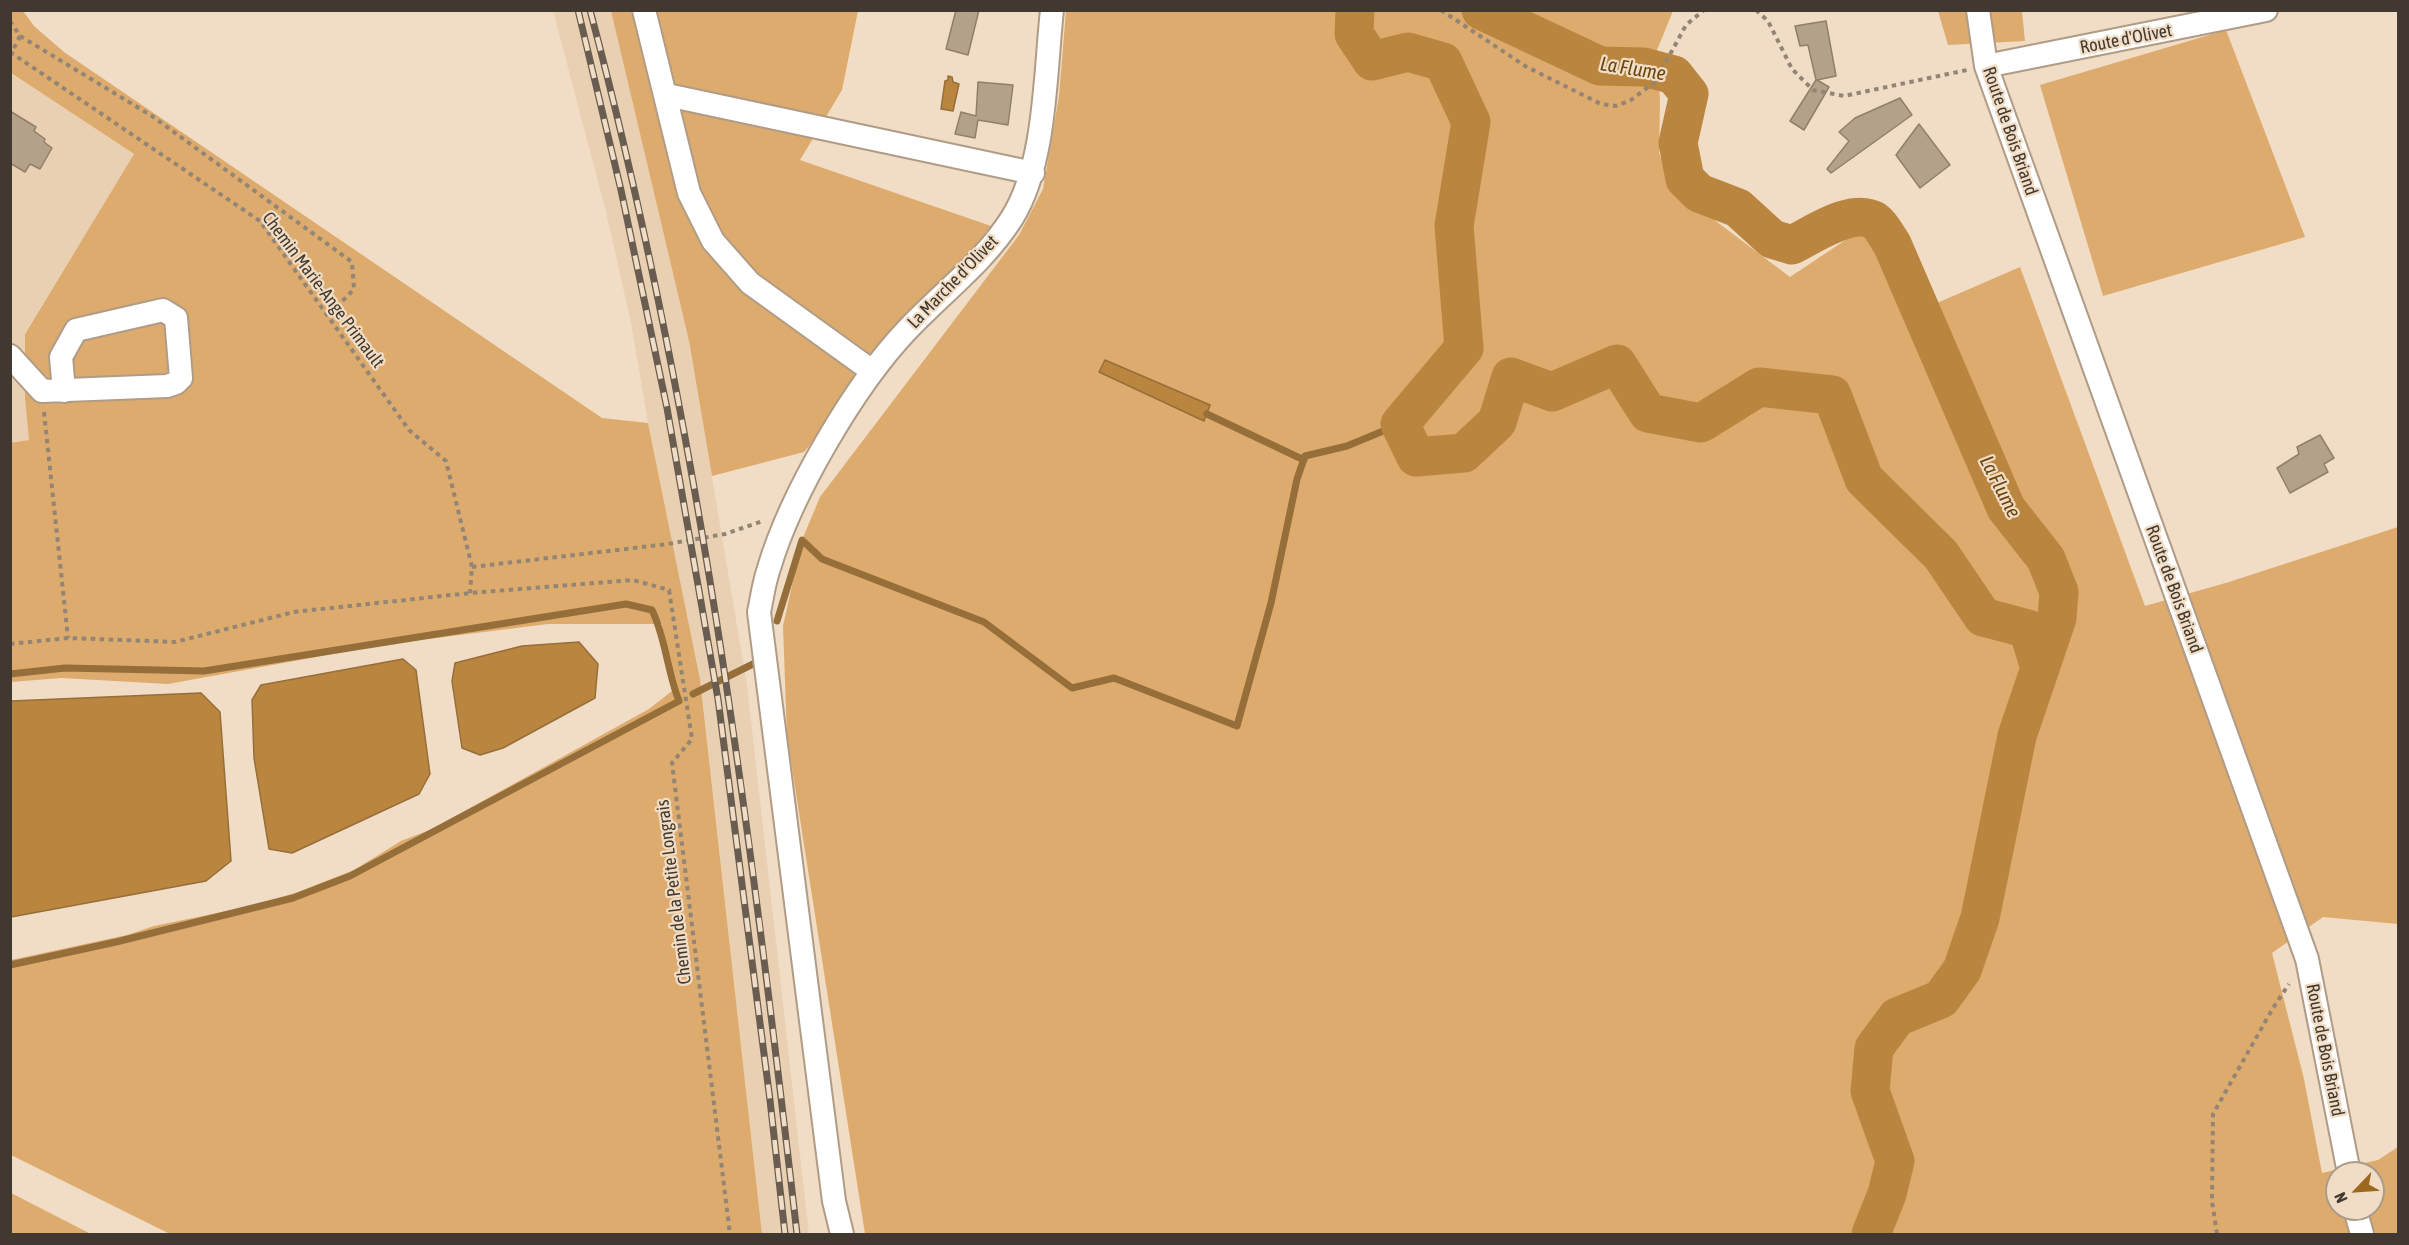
<!DOCTYPE html>
<html>
<head>
<meta charset="utf-8">
<style>
  body { margin:0 }
  #map { position:relative; width:2409px; height:1245px; overflow:hidden; background:#f1ddc5; font-family:"Asap Condensed",sans-serif }
  canvas { display:block }
  .frame { position:absolute; inset:0; border:12px solid #41392f; pointer-events:none }
  .north { position:absolute; left:2325px; top:1161px; width:60px; height:60px; box-sizing:border-box; background:#f1ddc5; border:2px solid #ab9b89; border-radius:50%; rotate:245deg; font-size:16px; font-weight:700; line-height:24px; text-align:center; color:#41392f }
  .north::after { content:''; display:block; margin:auto; width:21px; height:27px; background:#9b681e; clip-path:polygon(50% 0,100% 100%,50% 72%,0 100%) }
</style>
</head>
<body>
<div id="map">
<canvas width="2409" height="1245"></canvas>
<div class="frame"></div>
<div class="north">N</div>
</div>
<script>
const ctx = document.querySelector('canvas').getContext('2d');
ctx.lineJoin = 'round';
function fill(path, color) { ctx.fillStyle = color; ctx.fill(path, 'evenodd'); }
function trace(path, color, width, dash) { ctx.strokeStyle = color; ctx.lineWidth = width; ctx.lineCap = dash ? 'butt' : 'round'; ctx.setLineDash(dash || []); ctx.stroke(path); }
function label(font, color, halo, rows, align = 'center') {
  ctx.font = font + ' "Asap Condensed",sans-serif'; ctx.lineWidth = 4.5; ctx.setLineDash([]); ctx.textBaseline = 'middle'; ctx.strokeStyle = halo; ctx.fillStyle = color; for (const [text, x, y, turn = 0] of rows) {
    ctx.save(); ctx.translate(x, y); ctx.rotate((+turn || 0) * Math.PI / 180); ctx.textAlign = isNaN(turn) ? turn : align; if (halo) ctx.strokeText(text, 0, 0); ctx.fillText(text, 0, 0); ctx.restore();
  }
}
fill(new Path2D(`
  M553,11H611L689,341L747,685L809,1234H762L700,678L648,423L631,323L605,208Z
  M10,73L134,154L25,333V399L29,440L11,443Z`), '#ead0b2');
fill(new Path2D(`
  M11,10L23,11L34,26L64,52L602,418L648,423L700,679L762,1234H170L11,1155V960L127,935L154,926L246,907L295,893L354,870L401,841L432,829L649,709L672,691L662,624H548L388,644L168,684L61,678L11,682L10,443L29,440L25,399V334L134,154L11,73Z
  M611,11H858L842,90L800,160L991,226L804,452L712,476L689,341Z
  M1066,11H1673L1657,50L1660,100L1659,153L1672,188L1790,277L1865,227L1907,316L2020,267L2145,606L2229,582L2398,527V924L2323,917L2272,953L2304,1079L2322,1173L2378,1160L2398,1147V1234H865L787,736L783,626L802,540L820,497L1019,235L1043,189L1059,96ZM2337,1173H2373V1209H2337Z
  M1938,11H2022L2025,41L1948,45Z
  M2226,30L2305,237L2103,296L2040,85Z
  M10,1193H11L91,1234H11Z`), '#ddab6d');
const water = new Path2D(`
  M948,76L952,77L953,82L959,84L953,111L941,109L945,81L948,80Z
  M1105,360L1210,405L1204,421L1099,372Z
  M579,642L598,664L595,698L503,748L480,755L462,748L452,681L455,663L522,646Z
  M403,659L416,670L430,774L419,794L292,853L269,849L254,758L252,700L261,685Z
  M201,693L220,712L231,861L206,881L11,917V701Z`);
fill(water, '#ba853f');
trace(water, '#966e3a', 1.5);
trace(new Path2D(`
  M1207,414L1304,460
  M777,621L802,540L822,559L984,622L1072,688L1114,678L1237,726L1271,603L1297,479L1305,456L1347,446L1400,424
  M10,674L65,668L204,671L626,604L652,610C666,639 667,671 679,701L350,876L293,898L116,942L10,965
  M693,694L753,664`), '#966e3a', 7);
trace(new Path2D(`
  M1355,10L1354,34L1372,61L1408,52L1443,62L1471,122L1454,226L1464,348L1400,424L1416,457L1464,453L1497,422L1511,377L1552,392L1617,364L1648,413L1701,423L1759,387L1832,395L1864,479L1941,555L1983,617L2028,629L2040,668
  M1481,10L1600,66L1644,67L1674,75L1689,94L1678,143L1685,179L1699,193L1738,208L1772,239L1792,245C1813,235 1852,207 1875,221C1882,226 1887,237 1892,244L2006,508L2046,559L2059,592L2057,618L2017,736L1980,918L1962,970L1941,999L1897,1017L1874,1048L1870,1091L1895,1161L1887,1194L1871,1234`), '#ba853f', 39);
const building = new Path2D(`
  M956,10H979L968,55L946,49Z
  M1826,21L1836,76L1817,80L1829,87L1804,130L1790,121L1816,80L1808,45L1800,46L1795,26Z
  M978,82L1013,85L1008,125L978,120L975,138L955,134L961,112L976,116Z
  M1900,98L1912,115L1831,173L1827,169L1849,141L1839,132L1855,118Z
  M10,111L36,127L34,131L45,139L44,142L52,148L40,169L30,164L25,172L10,163Z
  M1919,124L1950,165L1920,188L1896,155Z
  M2320,435L2334,458L2324,464L2328,472L2290,493L2277,468L2299,454L2297,447Z`);
fill(building, '#b4a18a');
trace(building, '#927f69', 1.5);
const minor = new Path2D(`
  M644,10L689,193L713,241L750,283L872,371
  M1978,10L1986,66L2307,959L2349,1173
  M1986,66L2266,10
  M667,95L1033,173
  M10,356L42,391L167,386L176,383L181,378L176,318L163,310L76,330L61,357L64,391
  M2355,1209L2362,1234
  M842,1234L834,1201L759,612C762,598 764,582 769,568C791,494 854,386 907,330C942,293 985,261 1012,218C1046,164 1045,73 1052,10`);
trace(minor, '#b09c86', 26);
trace(new Path2D(`
  M1441,10L1525,66L1601,104L1616,106L1631,100L1655,82L1686,25L1704,10
  M1756,10L1768,21L1792,69L1813,90L1844,96L1967,70
  M10,21L20,36L11,54
  M20,36L152,116L352,262L354,289L328,316
  M10,52L260,221L409,430L446,461L472,567L470,593
  M44,412L68,638
  M472,567L668,544L725,534L763,521
  M10,644L68,638L175,642L294,612L470,593L633,580L669,590L692,739L672,763L730,1234
  M2217,1234L2212,1201L2213,1114L2273,1008L2289,984`), '#938575', 4, [4.5, 4.5]);
trace(minor, '#fff', 22);
const rail = new Path2D(`
  M578,10L621,190L667,408L718,699L770,1100L785,1234
  M590,10C697,411 750,823 797,1234`);
trace(rail, '#685d50', 7);
trace(rail, '#f1ddc5', 4.5, [14]);
label('18px', '#41392f', '#f1ddc5', [
  ["Route d'Olivet",2126,39,-11],
  ["Route de Bois Briand",2010,131,71],
  ["La Marche d'Olivet",953,282,-46],
  ["Chemin Marie-Ange Primault",323,290,53],
  ["Route de Bois Briand",2174,589,70],
  ["Chemin de la Petite Longrais",674,892,-97],
  ["Route de Bois Briand",2325,1050,79]
]);
label('italic 20px', '#69450f', '#f1ddc5', [
  ["La Flume",1633,69,9],
  ["La Flume",2000,487,63]
]);
</script>
</body>
</html>
